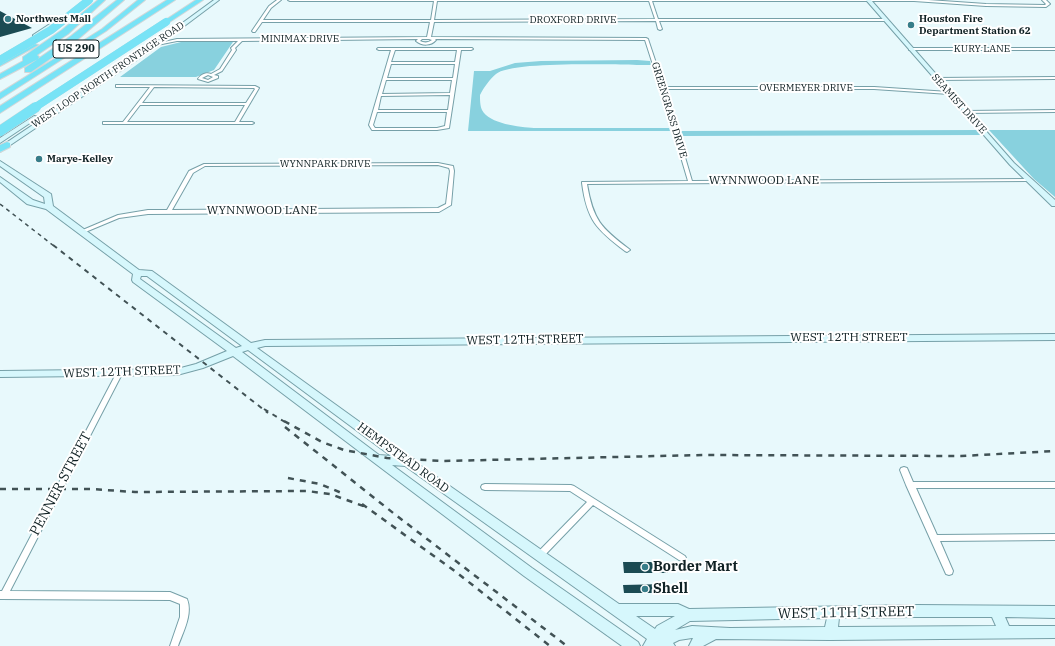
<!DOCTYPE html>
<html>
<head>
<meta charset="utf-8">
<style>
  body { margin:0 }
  canvas { display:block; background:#e8f9fc }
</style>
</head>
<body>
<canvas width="1055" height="646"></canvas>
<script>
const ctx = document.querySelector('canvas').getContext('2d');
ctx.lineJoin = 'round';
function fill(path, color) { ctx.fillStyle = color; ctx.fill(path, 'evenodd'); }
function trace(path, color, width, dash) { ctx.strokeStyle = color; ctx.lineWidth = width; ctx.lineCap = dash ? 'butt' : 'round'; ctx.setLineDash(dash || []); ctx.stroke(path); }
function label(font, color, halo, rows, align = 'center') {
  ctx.font = font + ' "IBM Plex Serif",serif'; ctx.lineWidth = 4; ctx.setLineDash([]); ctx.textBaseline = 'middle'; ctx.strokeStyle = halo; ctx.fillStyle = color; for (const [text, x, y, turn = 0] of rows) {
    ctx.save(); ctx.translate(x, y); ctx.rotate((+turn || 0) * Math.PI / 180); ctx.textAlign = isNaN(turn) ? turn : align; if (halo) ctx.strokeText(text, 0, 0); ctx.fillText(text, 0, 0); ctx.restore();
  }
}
fill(new Path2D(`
  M181,42H233L214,70L196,77H120L161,47Z
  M637,60L650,61L651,65C625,65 511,60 496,74C490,79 484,87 480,95C480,99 480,106 482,110C489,124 520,127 534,128H669L670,131H468L474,71H490L515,63L541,61Z
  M977,130L982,135L682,136L680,131Z
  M989,130H1055V197L1034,179Z`), '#88d1de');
fill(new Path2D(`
  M0,11L32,28L0,37Z
  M623,562H667L668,573H624Z
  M666,584L667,593H624L623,585Z`), '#1b4b53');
const street = new Path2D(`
  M277,0H281L271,8L263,20H431L434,1H290L288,0H928L986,4L1045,5L1046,4L1042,0H1046L1050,4L1046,7L986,6L914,1H652L658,19H885L887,20L885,21H659L662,29L660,30L658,29L656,21L434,22L431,37L646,38L648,39L664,87H874L949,92L951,93L949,94L874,89H665L692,181L1028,179L1030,180L1028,181L587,184C593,220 601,228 629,249L630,250L627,252L625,251C596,229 587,220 582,183V182L688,181L663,96L645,40L435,39L436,40C431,46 422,46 416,41L418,39L242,41L235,48L236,50L222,71L214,75L218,76V78L208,82L198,79C200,75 206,72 211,74L220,69L232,50L231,48L238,41H177L157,45L155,44L177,39L427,37L430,22H262L255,32H253L252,31L269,6ZM437,1H649L655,19L434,20ZM422,39H429L432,40C428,43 424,43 420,41ZM208,75L213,77L208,80L202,78Z
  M378,48H472L473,49L471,50H461L449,128L437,130H372L369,125L391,50H379L377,49ZM395,50H457L455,62H391ZM391,64H455L453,78H387ZM386,80H452L450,93L382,94ZM450,95L448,110H378L381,96ZM377,112H447L445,126L437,128H375L373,125Z
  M909,48H1055V50H909Z
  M1055,77V79L936,80L934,79L936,78Z
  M116,85L255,86L259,88L239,122H252L254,123L252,124H103V122H123L150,87H116ZM154,87L254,88L255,89L246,103H142ZM140,105H245L235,122H127Z
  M1055,110V112L966,113L964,112L966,111Z
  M438,163L453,166L454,171L451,205L439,212L148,214L119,218L83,233H79L78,232L118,215L148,210H167L189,171L204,164ZM438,165L449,168L450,171L446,204L438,208L172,210L193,173L205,166Z
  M117,372H121L122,374L10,591L170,592L187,599C193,614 183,632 178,646H170L180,617V604L170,600L0,599V591H2Z
  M904,467L907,468L913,482H1055V488H916L937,535L1055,534V540L940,541L953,571L952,574L949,575L946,574L906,485L900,470L901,468Z
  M485,484L571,485L574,486L685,556L686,558L685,560L682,561L679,560L593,505L543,557L540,558L537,557L536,555L537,553L587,502L570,491L485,490L482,489L481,487L482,485Z`);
const secondary = new Path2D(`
  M214,0H219L159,45L0,152V147L155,43Z
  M866,0H871L1014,163L1055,200V206H1052L1010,165Z
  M59,18L64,19L37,37H33V35Z
  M34,116L39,117L0,143V138Z
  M0,161L51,194L53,206L139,270L152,271L251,343L265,340L1055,334V340L265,346L257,348L411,459L619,604H678L689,609L916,605L1055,606V618L1005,617L1009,626H1055V638L830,640L716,639L703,646H689L693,638H692L679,640L673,643L675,646H643L647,639L405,466L392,465L532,568L638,642L640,646H622L524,576L233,356L203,368L177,375L0,377V371L177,369L196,364L227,351L133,282L132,280L133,274L46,209L27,204L0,182V177L33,200L45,204L44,197L0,166ZM141,276H147L242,346L236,348L140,279ZM248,350L391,456L379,455L242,352ZM636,616H675L657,626L655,629ZM916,617H992L996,626L838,627L839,618ZM827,618L825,627L730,628L692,626L675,630L690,621Z`);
const highway = new Path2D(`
  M98,0H105L68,34L37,55L39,57L38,59L0,79V74L23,61V57L62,30Z
  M117,0H124L77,40L31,72H25V68L71,36Z
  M138,0H145L106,31L0,99V93L102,29Z
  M167,0H175L0,113V106Z
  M196,0H203L168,23H164V21Z
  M31,43L38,45L0,66V61Z
  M7,142L10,143V147L0,152V145Z`);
trace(street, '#76a0a8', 2);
trace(secondary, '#76a0a8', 2);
trace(highway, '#d4d7d8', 2);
fill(street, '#fff');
fill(secondary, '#d6f7fc');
fill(highway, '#78e3f6');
trace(new Path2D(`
  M0,204L54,246`), '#415255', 1.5, [4, 4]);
trace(new Path2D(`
  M53,245L268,413
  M264,409L285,422`), '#415255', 2, [5, 5]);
trace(new Path2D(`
  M284,421L322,442L344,450L387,458L443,461L703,455L961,456L1055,451
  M285,427L397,516L567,646
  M288,478L320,484L344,494
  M0,489H91L135,492L307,491L330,494L366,507
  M362,504L456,572L550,646`), '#415255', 2.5, [6, 6]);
const highwayBridgeFar1 = new Path2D(`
  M0,60L51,30L89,0
  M34,108L166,22`);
const highwayBridge = new Path2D(`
  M0,131L36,107`);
trace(highwayBridgeFar1, '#d4d7d8', 8, []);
trace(highwayBridge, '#d4d7d8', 11, []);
trace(highwayBridgeFar1, '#78e3f6', 8);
trace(highwayBridge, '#78e3f6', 10);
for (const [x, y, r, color] of [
  [8,19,4,"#377d89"],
  [911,25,4,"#377d89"],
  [39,159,4,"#377d89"],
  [645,567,4,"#377d89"],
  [645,589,4,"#377d89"]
]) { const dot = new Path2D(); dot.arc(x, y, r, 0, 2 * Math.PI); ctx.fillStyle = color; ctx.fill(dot); trace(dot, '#fff', 1.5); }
label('bold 10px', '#102124', '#fff', [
  ["Northwest Mall",16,19],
  ["Houston Fire",919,19],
  ["Department Station 62",919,31],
  ["Marye-Kelley",47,159]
], 'left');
label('10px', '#102124', '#fff', [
  ["DROXFORD DRIVE",573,20],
  ["MINIMAX DRIVE",300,39],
  ["KURY LANE",982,49],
  ["WEST LOOP NORTH FRONTAGE ROAD",108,75,-34],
  ["OVERMEYER DRIVE",806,88],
  ["SEAMIST DRIVE",959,104,48],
  ["GREENGRASS DRIVE",669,110,73],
  ["WYNNPARK DRIVE",325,164]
]);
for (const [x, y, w] of [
  [76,49,46]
]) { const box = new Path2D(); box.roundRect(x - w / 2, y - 9, w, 18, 3); ctx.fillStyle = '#fff'; ctx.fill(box); trace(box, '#102124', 1); }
label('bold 11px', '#102124', null, [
  ["US 290",76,49]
]);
label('12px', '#102124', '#fff', [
  ["WYNNWOOD LANE",764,181],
  ["WYNNWOOD LANE",262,211],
  ["WEST 12TH STREET",849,338],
  ["WEST 12TH STREET",525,340,-1],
  ["WEST 12TH STREET",122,372,-2],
  ["HEMPSTEAD ROAD",403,458,36]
]);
label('14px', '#102124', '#fff', [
  ["PENNER STREET",61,484,-62],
  ["WEST 11TH STREET",846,613,-1]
]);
label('bold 14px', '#102124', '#fff', [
  ["Border Mart",653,567],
  ["Shell",653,589]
], 'left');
</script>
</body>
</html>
